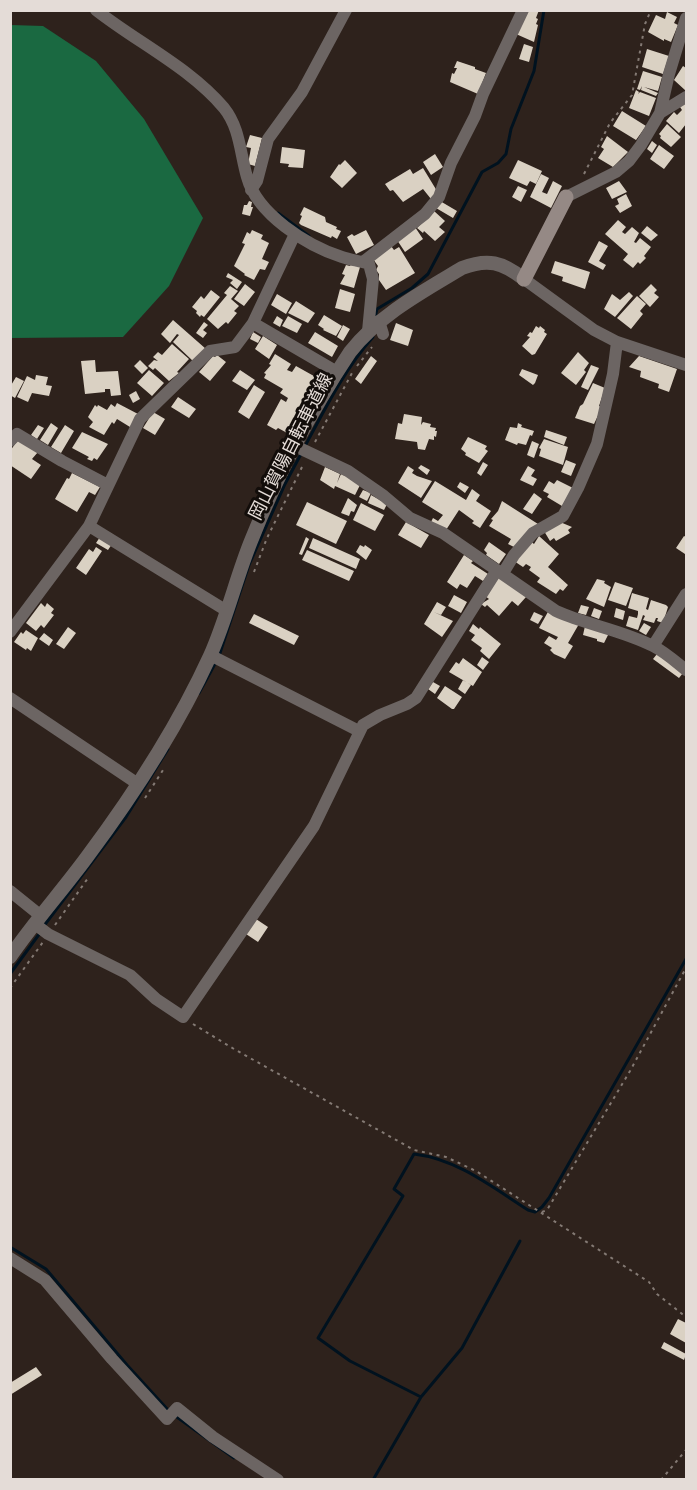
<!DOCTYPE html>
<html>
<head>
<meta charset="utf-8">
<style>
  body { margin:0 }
  #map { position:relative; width:697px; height:1490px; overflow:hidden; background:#2e221c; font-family:"Roboto Condensed",sans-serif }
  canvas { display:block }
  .frame { position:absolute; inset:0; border:12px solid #e4dcd7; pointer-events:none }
</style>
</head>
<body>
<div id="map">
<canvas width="697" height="1490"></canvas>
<div class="frame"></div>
</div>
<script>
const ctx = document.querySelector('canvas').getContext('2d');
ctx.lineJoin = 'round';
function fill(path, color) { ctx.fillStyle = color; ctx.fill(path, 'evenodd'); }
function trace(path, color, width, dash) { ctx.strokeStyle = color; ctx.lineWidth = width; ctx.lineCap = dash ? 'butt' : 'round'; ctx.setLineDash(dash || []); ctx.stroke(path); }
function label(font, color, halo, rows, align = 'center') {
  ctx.font = font + ' "Roboto Condensed","Noto Sans JP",sans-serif'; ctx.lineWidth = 6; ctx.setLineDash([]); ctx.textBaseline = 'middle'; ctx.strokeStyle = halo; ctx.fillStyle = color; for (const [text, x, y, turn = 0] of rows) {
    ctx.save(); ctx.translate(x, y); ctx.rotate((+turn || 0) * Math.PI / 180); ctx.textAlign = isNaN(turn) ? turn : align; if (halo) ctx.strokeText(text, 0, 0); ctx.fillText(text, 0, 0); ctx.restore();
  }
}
fill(new Path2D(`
  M11,25L43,26L96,61L144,119L203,218L169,286L123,337L11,338Z`), '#1a6941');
trace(new Path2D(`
  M278,213L309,236
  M375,318L377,309L412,288L428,274L482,172L498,163L506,154L511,129L534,71L544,10
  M304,448C325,409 344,370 373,337
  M219,656L249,565L285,484L301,454
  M199,693L216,662
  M43,927L126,817L168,749
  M10,974L40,933
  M10,1247L46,1269L127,1365L169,1411
  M421,1397L350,1361L318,1338L403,1196L394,1189L414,1154C457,1159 492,1187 528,1210L535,1212L542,1207L549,1198L686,959
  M174,1415L234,1458
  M373,1480L421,1397L462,1348L520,1241`), '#00121f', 3);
fill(new Path2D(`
  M527,10H539L536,18L538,19L536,24L538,25L534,42L516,34Z
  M667,12L677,17L674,23L678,25L671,42L664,39V41L648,32L656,15L665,19Z
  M524,44L533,47L529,62L519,59Z
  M647,49L669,56L663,74L642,67Z
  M457,61L475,67V69L486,73L478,94L450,82L452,73L454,74L457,68H454Z
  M683,66L686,68V91L674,80Z
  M643,71L662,77L658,91L644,87L658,93L656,96L641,90L642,86L640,90L637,89Z
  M636,90L639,92L638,94L640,92L656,98L649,116L629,108Z
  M684,103L686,105V124L679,133L666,121L674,112L677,115L682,110L680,107Z
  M622,111L646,126L636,140L613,126Z
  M667,124L681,137L671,147L660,138L661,136L659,134Z
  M250,135L262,138L255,166L248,164L251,148L246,147Z
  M607,136L628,152L613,167L598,158L604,149L601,147Z
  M652,141L657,145L652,153L647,149Z
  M659,145L674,156L664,169L650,159Z
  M282,147L305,150L303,168L288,167L289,164L280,163Z
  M435,154L443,167L431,175L423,162Z
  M345,160L357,173L342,188L330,177L339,164L340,165Z
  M518,160L542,171L536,184L530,181L527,186L509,178Z
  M423,168L437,191L431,199L423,189L403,202L393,190L390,191L385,184L410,169L413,174Z
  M541,174L549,178L542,192L547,194L553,181L562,186L551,208L530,197Z
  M619,181L627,192L612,199L606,188Z
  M518,186L527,190L521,202L512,197Z
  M626,194L632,206L620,213L615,206L619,204L617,199Z
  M249,201L252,202L251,207H253L250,216L242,214L244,205H247Z
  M440,201L457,211L453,218L436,208Z
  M304,207L325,217L326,222L337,227L336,229L341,231L337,239L332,236L331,238L301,225L299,223L302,216L300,215Z
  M434,211L445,221L439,227L445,232L435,241L424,231L423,233L417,228Z
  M618,220L626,227L622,232L625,234L632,227L639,233L634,242L636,243L640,238L651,247L644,256L646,258L640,264L638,262L633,268L623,260L628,254L605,234Z
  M647,226L658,235L651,241L641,233Z
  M415,227L423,239L405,252L397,240Z
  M252,230L263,235L261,239L269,243L262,259L269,262L265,270L260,269L254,280L244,275L245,274L234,266L245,244L242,243L247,232L250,234Z
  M366,230L374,245L356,254L347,237L352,234L354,236Z
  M599,241L608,246L599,261L606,265L603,270L588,262Z
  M391,246L394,250L399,247L415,273L386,290L379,280V274L376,270L378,266L373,259Z
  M555,261L590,272L585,289L562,281L563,277L551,273Z
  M351,264L360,267L354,288L340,284L345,275L342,274L346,265L350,266Z
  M228,273L242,282L237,289L230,283L233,280L226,277Z
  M245,284L255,292L244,306L234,299Z
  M651,284L657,290L654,293L659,297L650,307L639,296Z
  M230,286L238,291L231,299L239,306L234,311L237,313L228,324L226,322L218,329L207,319L227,295L224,293Z
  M340,289L355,294L350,312L335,308Z
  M211,290L220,297L204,317L201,315L200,317L196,313L197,311L192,307L201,296L204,299Z
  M629,292L633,296L615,317L604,309L612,294L620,300Z
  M277,294L292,303L286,314L271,305Z
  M637,296L646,304L640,311L643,314L631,329L617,318Z
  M296,301L315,313L308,323L288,313Z
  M324,315L342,326L336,336L323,330L324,329L318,325Z
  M277,316L283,320L280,327L273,323Z
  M288,316L302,324L297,333L282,326Z
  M173,320L206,349L194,362L173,342L179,335L177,334L170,343L161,334Z
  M204,322L208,325L203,330L207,333L203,338L196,333Z
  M396,323L413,330L408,346L390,340Z
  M343,325L350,329L343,341L337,337Z
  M536,326L539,328L540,326L545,330L544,332L547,334L535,354L532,355L522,346L530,337L527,336L530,332L532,333Z
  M253,332L261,337L258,343L250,339Z
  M315,332L338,346L332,357L308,343Z
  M263,336L277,345L269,359L255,349Z
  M172,344L189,359L177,372L179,373L169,381L155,368L153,370L148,366L154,360L158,361L153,357L158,352L162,355Z
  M578,352L589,363L584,370L586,372L576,385L561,373Z
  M275,354L291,364L287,370L292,372L296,366L321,380L289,434L278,428L276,430L267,425L281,399L286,402L288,398L280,393L283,389L264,378L266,374L264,373L271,365L269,364Z
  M217,355L226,362L210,381L199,372L213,356L215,357Z
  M371,356L377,361L361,384L355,379Z
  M639,356L677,369L669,392L658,388L659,384L640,377L641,371L629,367Z
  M95,360L96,372L118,371L121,395L111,396L110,389H105V392L85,394L81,361Z
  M140,360L148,368L142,374L134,366Z
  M591,365L599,368L588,390L581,387Z
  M522,369L538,375L535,383L533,385L519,375Z
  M149,370L164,383L152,396L137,383Z
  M240,370L255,380L247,390L232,381Z
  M36,375L48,377L46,385L52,386L49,396L32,393L28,402L17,397L27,376L35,380Z
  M16,377L24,381L15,398L10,395V387Z
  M593,383L605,388L599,406L602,407L594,424L575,418L580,406L583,404Z
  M254,385L265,392L249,419L238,412Z
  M136,391L140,399L133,403L129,395Z
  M178,397L196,409L189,418L171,407Z
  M117,403L138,414L130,427L117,419L114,424L112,422L104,435L89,427L93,422L88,417L95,405L97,407L98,405L107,410L111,404L115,407Z
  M153,412L165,419L155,435L143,428Z
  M404,414L422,417L421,425L423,422L431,424L430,427L436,428L435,431H437L436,437L434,436V440L429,439L425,450L418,449L417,442L395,439L398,423L402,424Z
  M51,423L58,428L48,445L40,440Z
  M518,423L522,425L521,427L534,431L532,436L530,435L526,445L518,443L517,445L505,440L510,427L517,428Z
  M38,425L44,428L37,439L31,435Z
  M65,425L74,431L61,453L51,447Z
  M546,430L567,437L564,445L544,437Z
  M82,432L108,444L97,460L94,458L92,461L87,459L89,457L72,448Z
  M468,437L487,446L485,449L488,451L479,463L465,455L466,453L461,449Z
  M544,439L568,447L563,465L539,456L541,449L539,448Z
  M18,440L38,452L32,459L41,465L31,479L10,465V451Z
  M532,441L539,444L534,458L527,455Z
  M566,460L576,464L571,476L561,472Z
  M483,462L488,465L481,476L477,473Z
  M421,465L430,470L427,475L418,468Z
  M408,466L414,470L412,473L417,476L432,481L421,498L398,483Z
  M528,466L535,470L531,476L537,479L533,486L520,480Z
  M325,467L340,474L337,483L341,474L361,483L355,495L335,486L334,489L320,480Z
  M72,473L100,487L95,495L89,492L77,512L55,499L67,478L69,479Z
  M557,480L573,488L562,506L547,497L549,494L543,491L549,481L554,484Z
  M435,481L466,500L472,489L480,495L476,501L491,511L480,528L472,523L474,521L459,510L446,530L431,522L433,518L438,521L443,515L422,502Z
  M460,482L469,487L465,493L457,487Z
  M363,490L371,493L367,501L359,497Z
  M534,493L542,499L532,514L523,509Z
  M371,495L387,504L384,510L368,503Z
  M348,498L357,505L354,512L351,511L349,516L341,513Z
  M502,501L538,524L516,548L508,544L511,539L489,526L493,520L491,519L498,511Z
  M307,502L347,521L336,544L296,525Z
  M361,503L384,515L375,531L353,520Z
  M406,522L429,535L421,548L398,535Z
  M560,522L572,527L568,530L570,533L556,541L554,538L550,541L544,531Z
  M539,536L559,554L548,567L568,585L563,591L560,589L556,594L537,582L540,578L529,570L531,567L526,564L523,567L514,561L529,540L534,544Z
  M684,536L686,537L685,554L676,548Z
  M100,537L112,544L108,550L96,543Z
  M306,537L309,539L302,555L299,554Z
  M313,538L360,559L356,569L309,548Z
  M489,542L506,554L499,564L486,555L487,553L484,550Z
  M360,545L364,547L365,545L372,550L366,560L356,552Z
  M96,547L102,551L86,575L76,568L89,549L93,552Z
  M307,550L354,571L349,581L302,560Z
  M464,555L473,561L471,563L488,574L483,581L475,576L467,588L460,584L457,589L447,582Z
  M499,575L526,597L518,606L512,601L499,616L487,605L485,607L481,604L489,599L485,596Z
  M597,579L605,581L604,583L611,587L604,607L586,599Z
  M615,582L633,588L626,606L608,600Z
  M632,593L649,598L646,609L648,610L651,600L666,605L668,607L663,623L657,621L658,618H656L654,623L643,620L645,616L643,615L638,630L626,626L629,616L637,618L638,614V611L628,608Z
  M454,595L467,602L461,613L448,606Z
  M437,602L446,607L441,615L434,612L453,621L442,637L424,624Z
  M41,603L45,607L47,603L54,609L51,613L54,615L44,628L41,625L36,631L26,623Z
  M581,605L589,607L586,615L578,613Z
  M594,608L602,611L599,619L591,616Z
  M616,608L625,611L623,620L614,617Z
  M549,610L579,624L568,643L573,646L565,659L554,654L550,650L552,648L544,643L549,636L556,640L558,637L539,628Z
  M534,612L543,616L538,624L530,620Z
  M254,614L299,636L294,645L249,623Z
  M644,623L651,627L646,635L639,631Z
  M473,624L479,629L480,627L501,644L489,659L480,651L482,648L471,640L475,635L469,631Z
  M585,626L609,633L604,643L597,641V639L583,635Z
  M68,627L76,633L64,649L56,644Z
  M26,630L38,638L31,651L27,648L26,650L14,642L21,632L23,634Z
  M44,633L53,640L49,646L39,639Z
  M657,654L683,673L679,678L653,659Z
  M482,657L489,662L483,670L477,665Z
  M463,658L482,672L473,686L449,672L456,662L459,664Z
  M463,680L471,685L465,694L458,689Z
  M433,682L440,686L435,694L428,689Z
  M445,686L462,697L454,709H452L437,698Z
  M256,919L268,927L258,942L246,934Z
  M678,1319L686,1323V1343L670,1334Z
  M664,1342L686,1354L684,1360L661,1348Z
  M36,1367L42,1375L10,1395V1383Z`), '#dad1c3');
trace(new Path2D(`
  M584,174L610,123L632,95L645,24L651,10
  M357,366L372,347
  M315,442L352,373
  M254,572L267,538L304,463
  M145,798L165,767
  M55,925L88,878
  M10,988L43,942
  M193,1024L234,1049L414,1150L446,1157L476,1171L649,1282L657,1294L686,1317
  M542,1212L547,1210L630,1071L686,968
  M661,1480L686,1450`), '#847a74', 2, [3, 4.5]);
trace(new Path2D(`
  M96,10C138,43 189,67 224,108C240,128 240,153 247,177C257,214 307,246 342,257C351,260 360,261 369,264L373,279L368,331
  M660,113L686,97
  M251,190L257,181L268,139L302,92L346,10
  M566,197L616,172L629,161L641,145L660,113L669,74L686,18
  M363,262L425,214L439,197L451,163L475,116L483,94L523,10
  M524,279L594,330L617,342L686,365
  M379,321L383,334
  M253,323L337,372
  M10,441L17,434L62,461L108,485
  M295,446L348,471L384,496L410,518L443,533L556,611C587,625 622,630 653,646C665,652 676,662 686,670
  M89,526L227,611
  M503,573L514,555L533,533L563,516L578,488L597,444L613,374L617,342
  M10,632L89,526L140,419L210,351L235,347L253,323L295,234
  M653,646L686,594
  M210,655L359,731
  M10,698L138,784
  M10,891L41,916
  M35,924L48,934L130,975L156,999L183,1017L314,826L363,725L380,715L407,704L416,698L497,570
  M10,1258L45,1280L112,1359L167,1419L177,1408L213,1437L278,1480`), '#6c6563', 12);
trace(new Path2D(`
  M10,957C34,922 62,891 87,857C134,794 178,726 210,656C227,618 236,578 251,541C277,475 311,411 350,352C379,315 422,292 462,268C488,258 502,262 524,279`), '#6c6563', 14);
trace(new Path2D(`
  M524,279L566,197`), '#958985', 15);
label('18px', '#e4dcd7', '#120d0a', [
  ["岡山賀陽自転車道線",292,447,-63]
]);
</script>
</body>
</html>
